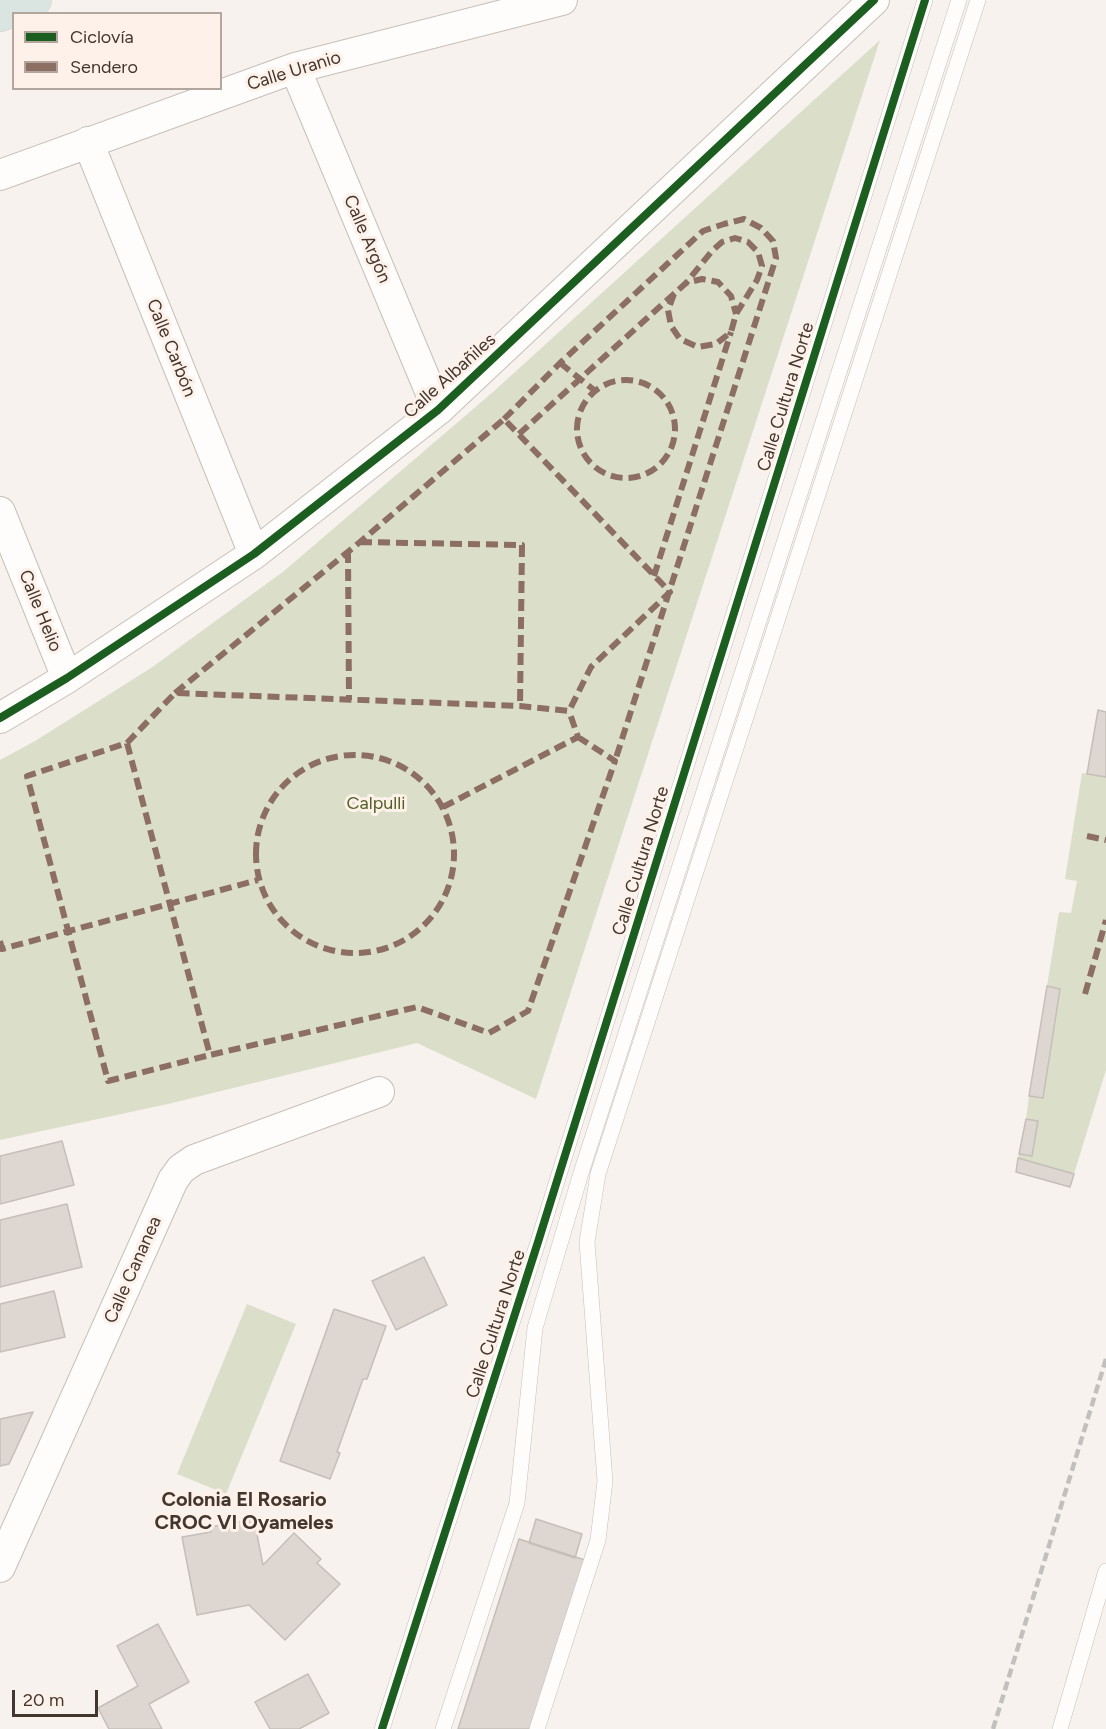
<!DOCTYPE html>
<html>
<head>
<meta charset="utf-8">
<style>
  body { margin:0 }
  #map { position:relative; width:1106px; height:1729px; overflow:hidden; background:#f8f2ee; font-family:Figtree,sans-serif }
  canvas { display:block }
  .legend { position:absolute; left:12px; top:12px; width:210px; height:78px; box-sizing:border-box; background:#fdf1e9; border:2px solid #b2a69e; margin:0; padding:8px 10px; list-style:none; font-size:18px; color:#42362e }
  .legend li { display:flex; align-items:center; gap:12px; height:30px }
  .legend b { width:30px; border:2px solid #b2a69e }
  .scale { position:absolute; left:12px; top:1690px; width:86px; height:27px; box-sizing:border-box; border:3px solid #42362e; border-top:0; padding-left:8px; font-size:18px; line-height:21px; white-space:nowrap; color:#42362e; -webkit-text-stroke:4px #fdf1e9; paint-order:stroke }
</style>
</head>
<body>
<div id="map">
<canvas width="1106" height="1729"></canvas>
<ul class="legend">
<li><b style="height:8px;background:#1b5e20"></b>Ciclovía</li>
<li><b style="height:8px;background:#8d6e63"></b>Sendero</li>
</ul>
<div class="scale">20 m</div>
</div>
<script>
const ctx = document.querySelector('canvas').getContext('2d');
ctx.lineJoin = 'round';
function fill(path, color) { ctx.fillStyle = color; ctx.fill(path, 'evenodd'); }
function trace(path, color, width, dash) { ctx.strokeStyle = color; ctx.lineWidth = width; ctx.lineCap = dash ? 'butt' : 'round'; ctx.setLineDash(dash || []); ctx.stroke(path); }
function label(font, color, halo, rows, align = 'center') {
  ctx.font = font + ' Figtree,sans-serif'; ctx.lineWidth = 6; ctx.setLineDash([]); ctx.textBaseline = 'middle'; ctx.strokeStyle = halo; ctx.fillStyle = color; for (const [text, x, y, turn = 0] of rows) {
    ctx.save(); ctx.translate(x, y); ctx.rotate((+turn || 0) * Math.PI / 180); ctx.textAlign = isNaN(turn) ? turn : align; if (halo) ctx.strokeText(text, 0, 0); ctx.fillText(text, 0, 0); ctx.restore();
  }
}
fill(new Path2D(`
  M880,40L536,1099L417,1043L168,1104L0,1140V760L35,741L151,668L284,571L493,392Z
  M1082,773L1106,777V1070L1074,1174L1018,1158L1019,1154L1032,1156L1038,1121L1026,1119L1029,1096L1043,1098L1060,989L1047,986L1059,912L1071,913L1077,881L1065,879Z
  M247,1304L296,1324L226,1494L177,1474Z`), '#dbdfc9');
const building = new Path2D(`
  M1098,710L1106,712V777L1087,774Z
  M1047,986L1060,989L1043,1098L1029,1096Z
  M1026,1119L1038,1121L1032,1156L1019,1154Z
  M62,1141L74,1185L0,1204V1156Z
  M1018,1158L1074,1174L1070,1187L1016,1172Z
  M67,1204L82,1267L0,1287V1220Z
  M424,1257L447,1305L396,1330L372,1281Z
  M54,1291L65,1337L0,1352V1304Z
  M334,1309L386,1326L367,1379H363L337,1452L340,1453L330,1479L280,1461Z
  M33,1412L9,1464L0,1466V1419Z
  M254,1519L263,1565L294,1533L321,1559L317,1563L340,1584L285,1640L249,1605L197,1615L182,1537L211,1532L210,1527Z
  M536,1519L582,1534L575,1558L529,1543Z
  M519,1539L585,1560L531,1729H458Z
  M158,1624L189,1682L149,1704L162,1729H109L98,1708L138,1686L117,1646Z
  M308,1674L329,1713L299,1729H270L255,1702Z`);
fill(building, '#ded6d1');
trace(building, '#c5beb9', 1.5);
const service = new Path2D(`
  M382,1729L538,1242L925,0
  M443,1729L517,1503L535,1328L581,1173L959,0
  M537,1729L598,1540L605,1481L587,1242L598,1174L978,0
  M1060,1729L1106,1571`);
const minor = new Path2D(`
  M295,68L438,410
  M88,142L254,554
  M0,175L295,68L562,0
  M0,512L67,678
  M0,718L67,678L254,554L438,410L874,0
  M0,1567L173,1180L181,1169L194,1160L379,1092`);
const primary = new Path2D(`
  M0,15L35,0`);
trace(service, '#c6bfba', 16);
trace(minor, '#c6bfba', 32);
trace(primary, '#d3cecb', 34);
trace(service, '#fefdfc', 15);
trace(minor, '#fefdfc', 30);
trace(primary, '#dae4e0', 33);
trace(new Path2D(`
  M993,1729L1106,1359`), '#c2c0be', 4.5, [9, 4.5]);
trace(new Path2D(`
  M560,363L594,390
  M577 429a49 49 0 1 1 98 0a49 49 0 1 1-98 0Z
  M504,419L560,363L703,231L724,224L744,219L761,228L773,241L776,258L615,761
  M519,434L686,283L712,251L722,242L735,238L748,242L758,252L762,266L757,280L736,314L731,332L716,344L698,347L680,339L671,326L668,310L674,294L686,283L702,279L718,282L731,296L736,314
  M360,542L522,545L520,706
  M348,551L349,700
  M654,576L731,332
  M175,693L360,542L504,419L670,592L591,667L569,711L520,706L175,693L127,743L27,776L108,1081L210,1055
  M127,743L210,1055L417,1007L489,1033L528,1011L615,761L578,737
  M256 854a99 99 0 1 1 198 0a99 99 0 1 1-198 0Z
  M443,807L578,737L569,711
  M1087,836L1106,840
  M0,941L2,949L258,880
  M1085,994L1106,920`), '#8d6e63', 6, [12, 6]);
trace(new Path2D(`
  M0,718L67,678L254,554L438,410L874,0
  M382,1729L538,1242L925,0`), '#1b5e20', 8);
label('18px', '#42362e', '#fdf1e9', [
  ["Calle Uranio",294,71,-17],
  ["Calle Argón",367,239,67],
  ["Calle Carbón",171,348,68],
  ["Calle Albañiles",450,376,-42],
  ["Calle Cultura Norte",786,397,-73],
  ["Calle Helio",40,611,68],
  ["Calle Cultura Norte",641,861,-73],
  ["Calle Cananea",133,1270,-66],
  ["Calle Cultura Norte",496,1324,-72]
]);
label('18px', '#505f25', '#fdf1e9', [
  ["Calpulli",376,804]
]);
label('bold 20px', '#42362e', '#fdf1e9', [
  ["Colonia El Rosario",244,1500],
  ["CROC VI Oyameles",244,1523]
]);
</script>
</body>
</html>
